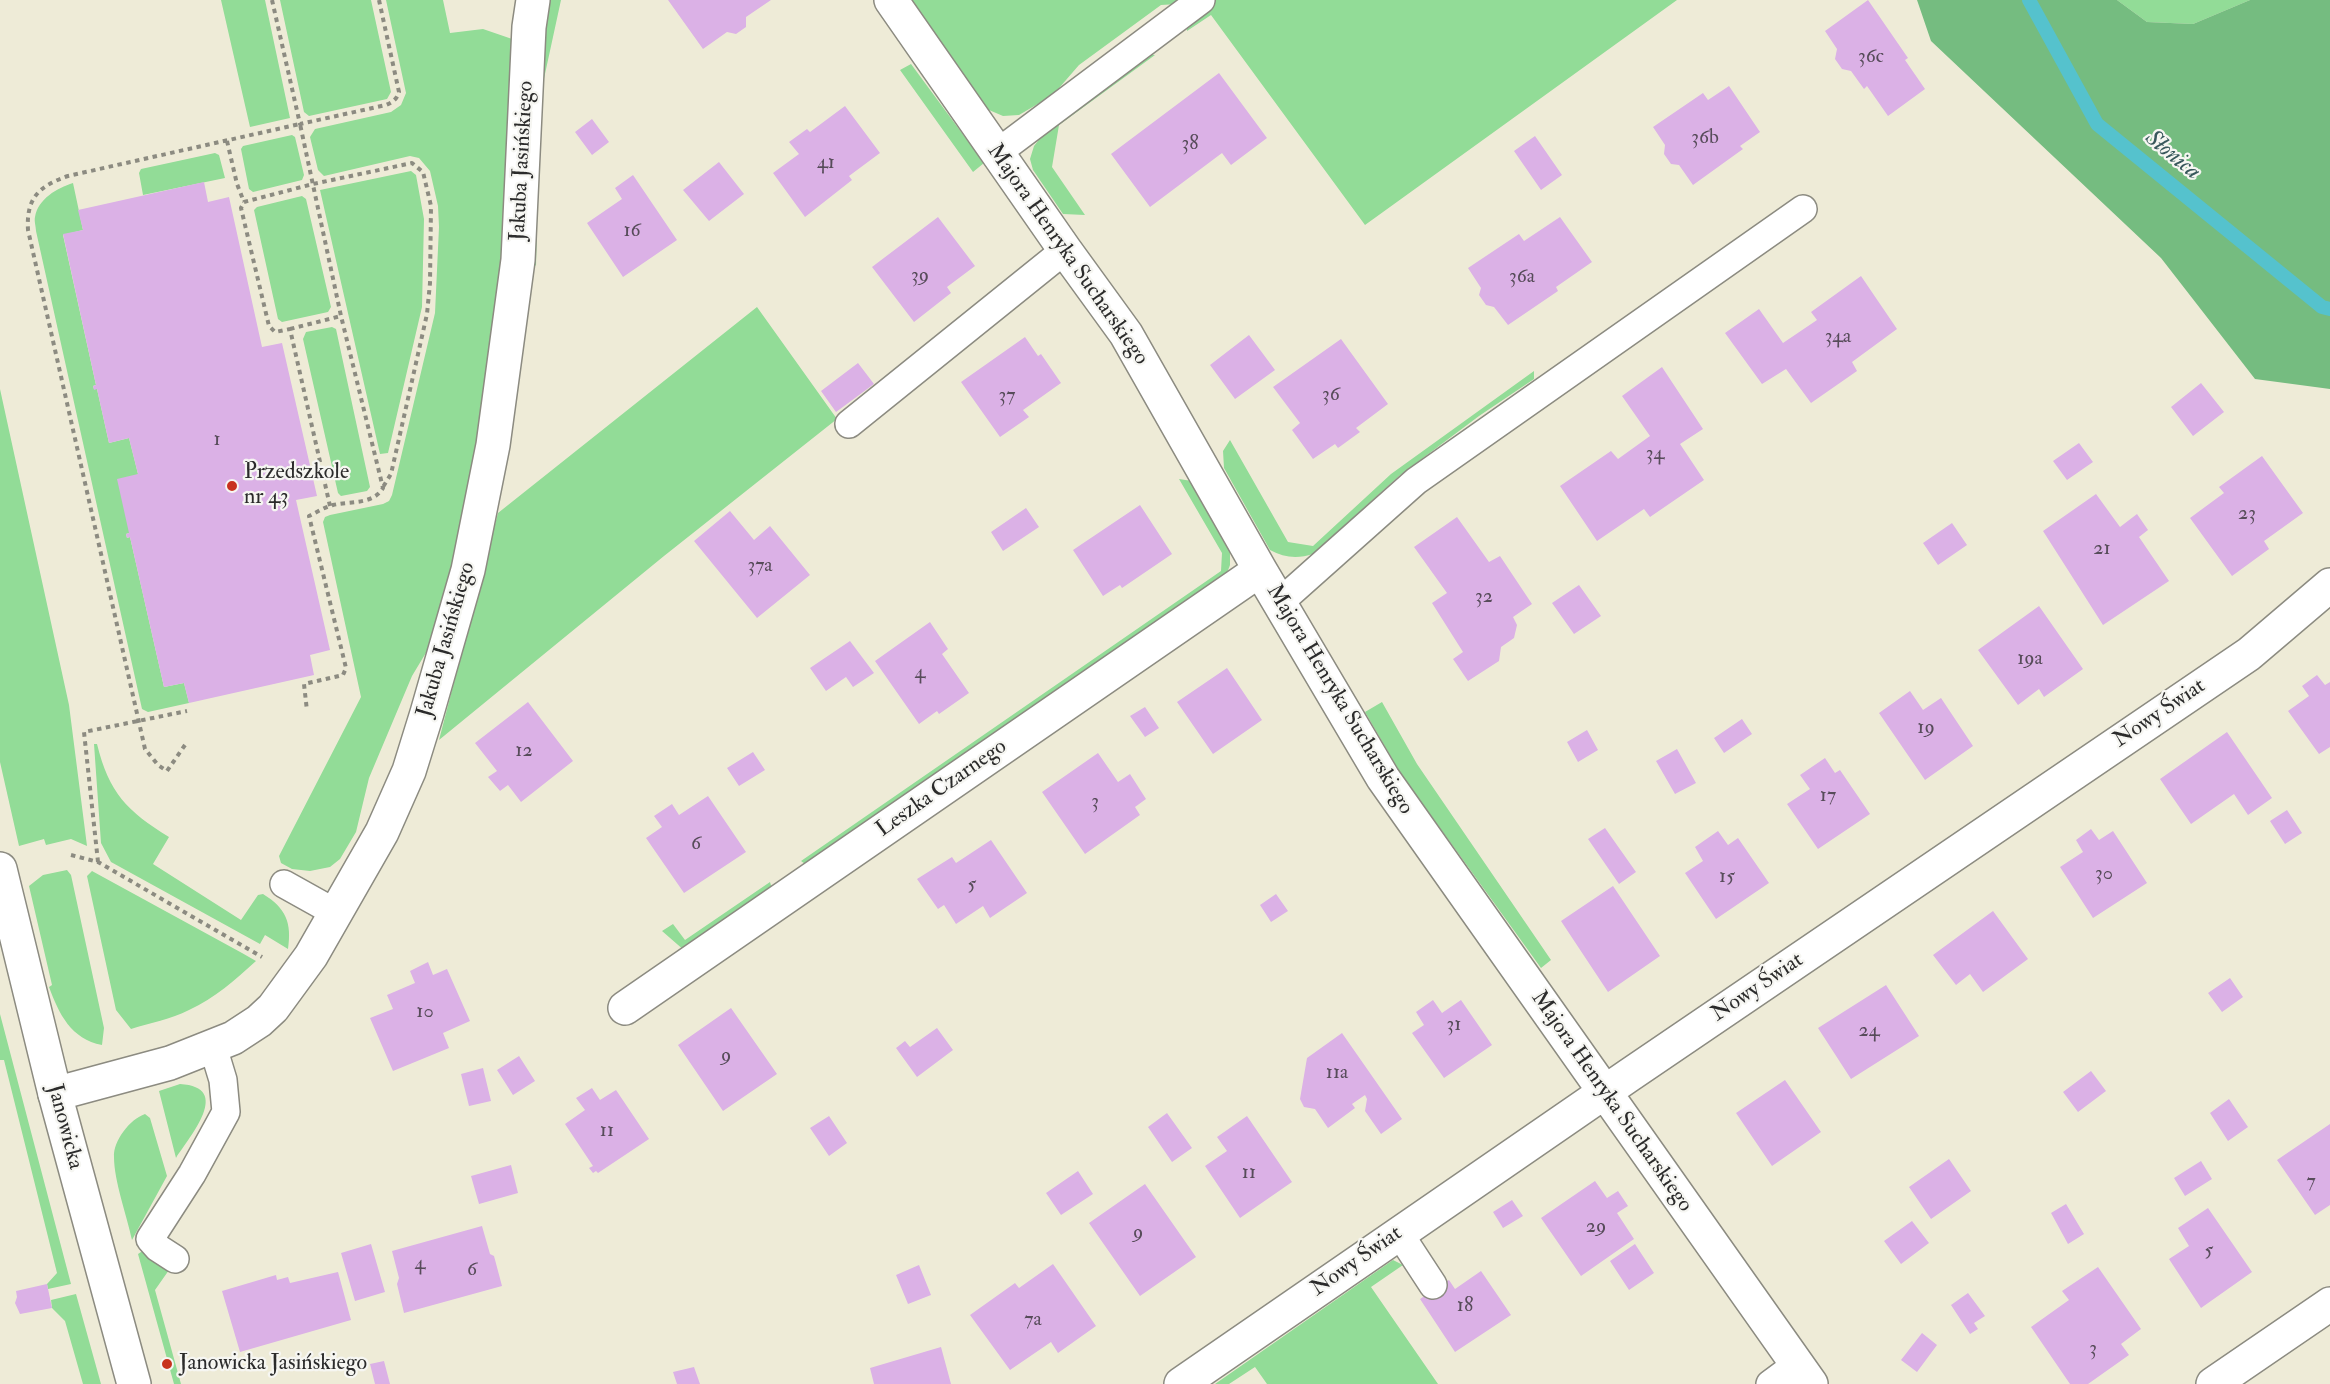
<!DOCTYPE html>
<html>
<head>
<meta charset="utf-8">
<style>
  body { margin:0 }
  canvas { display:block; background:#eeebd7 }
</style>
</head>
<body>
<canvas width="2330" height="1384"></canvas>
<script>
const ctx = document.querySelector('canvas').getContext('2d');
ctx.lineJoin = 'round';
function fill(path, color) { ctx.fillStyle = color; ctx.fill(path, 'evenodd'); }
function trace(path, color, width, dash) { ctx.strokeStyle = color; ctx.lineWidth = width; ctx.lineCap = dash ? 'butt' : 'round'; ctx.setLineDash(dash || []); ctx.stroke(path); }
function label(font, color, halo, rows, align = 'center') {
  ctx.font = font + ' "IM FELL Double Pica",serif'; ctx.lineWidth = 4.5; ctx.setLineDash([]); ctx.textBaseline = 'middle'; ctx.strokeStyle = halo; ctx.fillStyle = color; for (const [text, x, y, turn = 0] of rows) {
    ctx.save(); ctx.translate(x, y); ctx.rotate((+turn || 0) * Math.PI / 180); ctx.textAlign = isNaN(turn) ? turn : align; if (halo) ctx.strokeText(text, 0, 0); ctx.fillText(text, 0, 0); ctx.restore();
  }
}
fill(new Path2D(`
  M221,0H265L290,118L250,127Z
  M280,0H371L391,92L387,99L309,116L304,112Z
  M386,0H443L450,33L483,29L515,40L497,330L457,552L436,636L412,676L369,778L356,832L340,859L330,867L310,871L292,869L281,863L279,856L361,697L323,522L325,517L330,515L383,504L389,501L392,495L435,313L439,227L438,206L430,171L419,158L410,156L324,176L318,170L310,137L315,129L391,112L401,105L406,93Z
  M544,0H561L540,97L536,266L529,258Z
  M911,0H1184L1178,4L1161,5L1079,65L1053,95L1019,115L1003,116L989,110L976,94Z
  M1214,0H1677L1365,225L1211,15L1187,31V21Z
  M2117,0H2250L2193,24L2147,22Z
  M1146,54L1155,55L1059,125L1052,167L1085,215L1063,214L1033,170L1030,159L1034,146L1048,128Z
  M911,64L984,163L973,172L900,70Z
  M292,135L295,137L304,175L302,180L253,192L249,189L241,149L243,146Z
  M215,153L219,155L225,178L143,195L139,173L141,169Z
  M411,171L416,175L424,219L422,307L388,453L380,454L320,190Z
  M73,183L83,230L63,235L96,385L93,386L94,389H97L109,443L129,438L138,474L129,533L126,534L127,538L130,537L164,687L184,683L189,703L148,712L142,709L36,231C36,227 34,221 35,217C38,199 57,188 73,183Z
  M302,196L306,199L331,307L328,312L282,322L278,319L254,210L257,207Z
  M757,307L837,419L664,556L439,740L498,513Z
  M332,327L336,329L370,487L367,491L341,496L338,493L303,339L306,332Z
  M1534,371V379L1479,416L1399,476L1313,554C1298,559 1284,558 1270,550L1224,468L1223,451L1230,440L1288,542L1313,546L1391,474Z
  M0,389L69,705L87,846L71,839L46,845L44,839L19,846L0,762Z
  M1179,479L1192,481L1230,552V565L1227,573L808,866L801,861L1221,571L1222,553Z
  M1382,702L1417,764L1551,960L1541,968L1401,774L1365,712Z
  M94,744H97C109,793 127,811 169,837L153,864L241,920L258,895L263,894C286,908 292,923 288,949L265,935L260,944L111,862L101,843Z
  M67,870L71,875L104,1028L102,1045C71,1039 59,1014 49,987L52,985L29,886L43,875Z
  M92,871L242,953L256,961C235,980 215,998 189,1010C171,1019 150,1023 131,1029L116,1010L87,876Z
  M770,882L773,892L685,951L662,931L673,924L685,940Z
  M0,1014L71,1284L48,1289L47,1284L57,1273L4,1060H0Z
  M180,1084C233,1087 190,1136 176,1158L159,1091Z
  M145,1114L150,1118L167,1176L132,1240C127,1216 114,1181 114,1157C113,1141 130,1119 145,1114Z
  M144,1250L169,1270L155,1290L181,1384H174L138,1254Z
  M1393,1260L1403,1265L1371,1287L1438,1384H1267L1255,1367L1229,1384H1215Z
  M76,1294L101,1384H83L65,1321L52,1308L51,1300Z`), '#92dc97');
fill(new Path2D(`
  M1917,0H2117L2147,22L2193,24L2250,0H2330V389L2255,379L2161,258L1931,41Z`), '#75bc80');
trace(new Path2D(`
  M2029,0L2097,124L2322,307L2330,309`), '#55c2cd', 14);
fill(new Path2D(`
  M668,0H771L746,17V27L736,34L727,32L703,49Z
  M1868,0L1908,58L1905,60L1925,89L1888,116L1867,86L1864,89L1851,71L1842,69L1835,59L1837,49L1825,31Z
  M1219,73L1267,138L1231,165L1222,153L1150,207L1111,154Z
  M1729,86L1760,132L1740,146L1743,149L1693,185L1679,165L1671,164L1664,154L1665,145L1653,127L1703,93L1708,100Z
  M845,106L880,153L849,176L852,180L805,217L773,173L799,154L789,142L807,129L810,132Z
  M592,119L609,142L592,155L575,132Z
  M1535,136L1562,175L1541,190L1514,151Z
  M719,162L744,194L709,221L683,190Z
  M633,175L677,240L623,277L587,223L622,199L615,188Z
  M204,182L208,202L229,197L262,347L282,343L317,496L296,500L330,650L310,655L314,675L189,703L184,683L164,687L130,537L127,538L126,534L129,533L117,479L138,474L129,438L109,443L97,389L94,390L93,386L96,385L63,234L83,230L78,210Z
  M938,217L975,266L947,287L951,293L914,322L872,267Z
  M1560,217L1592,262L1556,287L1558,291L1508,325L1494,307L1486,305L1479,295L1481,288L1468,268L1519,234L1524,241Z
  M1861,276L1897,329L1852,362L1857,371L1811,403L1786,369L1762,384L1725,333L1759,309L1783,343L1817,320L1811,312Z
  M1249,335L1275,370L1235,399L1210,365Z
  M1025,337L1038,356L1041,354L1061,383L1023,410L1029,417L1000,437L961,382Z
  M1341,339L1388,404L1356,428L1360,432L1338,448L1335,444L1313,459L1292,430L1300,423L1273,387Z
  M858,363L874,384L836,412L821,391Z
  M1662,367L1703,429L1680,444L1704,480L1650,517L1644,509L1597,541L1560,486L1611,451L1618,459L1650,436L1622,396Z
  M2201,383L2224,412L2193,436L2171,407Z
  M2079,443L2093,462L2067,480L2053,461Z
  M2262,456L2303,513L2264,541L2269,549L2232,576L2190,518L2224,493L2219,487Z
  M2096,494L2120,527L2137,514L2148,530L2139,537L2169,581L2103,625L2043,531Z
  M1140,505L1172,554L1122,588L1120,585L1103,596L1073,550Z
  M1026,508L1039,527L1003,551L991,532Z
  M730,511L754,540L770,526L810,575L757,618L694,541Z
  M1457,517L1489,562L1500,556L1532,604L1513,617L1517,625L1514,638L1501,647L1499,661L1468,681L1453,659L1463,652L1432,603L1447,593L1414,547Z
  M1952,523L1967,545L1938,565L1923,543Z
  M1579,585L1601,616L1574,634L1552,603Z
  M2039,606L2083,669L2044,697L2039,689L2018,705L1978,650Z
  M930,622L948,649L942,654L969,693L939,714L937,711L919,724L875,661Z
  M850,641L874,673L853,687L846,677L826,691L810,668Z
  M1227,668L1262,720L1213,754L1177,702Z
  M2317,675L2325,685L2330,682V747L2319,754L2288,711L2309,696L2302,686Z
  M1910,691L1923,710L1941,698L1973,746L1925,780L1879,713Z
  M528,702L573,761L521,802L508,785L500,791L488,777L497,771L475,743Z
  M1145,707L1159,728L1145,737L1130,716Z
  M1742,719L1752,734L1724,753L1714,738Z
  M1587,730L1598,750L1578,762L1567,742Z
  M2227,732L2272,798L2248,815L2234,794L2191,824L2160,779Z
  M1677,749L1696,783L1675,794L1656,761Z
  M753,752L765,770L739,786L727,768Z
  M1098,753L1118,782L1130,774L1146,799L1135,807L1140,815L1085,854L1042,792Z
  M1825,758L1835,773L1840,770L1870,814L1818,849L1787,804L1810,789L1800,775Z
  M708,796L746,852L684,893L646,838L662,827L654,816L672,804L679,815Z
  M2287,810L2302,833L2285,844L2270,821Z
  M1605,828L1636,872L1619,884L1588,839Z
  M2091,829L2099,840L2113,831L2147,883L2093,918L2060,867L2083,852L2076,840Z
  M1718,831L1728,845L1738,838L1769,883L1716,919L1685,873L1703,861L1695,847Z
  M991,840L1027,893L990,918L983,906L956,924L944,905L938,909L917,879L952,857L956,863Z
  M1613,886L1660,956L1608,992L1561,921Z
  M1276,894L1288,911L1271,922L1260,905Z
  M1993,911L2028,959L1983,992L1970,974L1956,985L1933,955Z
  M428,962L433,975L447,969L470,1021L443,1033L449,1048L393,1071L370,1018L393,1009L387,995L415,983L410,971Z
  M2230,978L2243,997L2222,1012L2208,993Z
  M1886,985L1919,1036L1851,1079L1818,1028Z
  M1433,1000L1442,1013L1461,1000L1492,1045L1444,1078L1412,1033L1424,1025L1416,1012Z
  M731,1008L777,1074L723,1111L678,1045Z
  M937,1028L953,1050L917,1077L896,1048L905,1041L910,1047Z
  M1342,1033L1402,1119L1381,1134L1365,1111L1367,1099L1365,1095L1352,1104L1355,1108L1328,1128L1315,1109L1304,1107L1300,1099L1307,1058Z
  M519,1056L535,1081L513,1095L497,1070Z
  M483,1068L491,1101L469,1106L461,1074Z
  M2091,1071L2106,1091L2078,1112L2063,1092Z
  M1785,1080L1821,1132L1772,1166L1736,1113Z
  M592,1088L600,1100L616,1090L649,1139L598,1173L596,1171L593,1173L589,1168L593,1166L565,1124L585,1110L576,1098Z
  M2229,1099L2248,1127L2228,1141L2210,1113Z
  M1167,1113L1192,1148L1172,1162L1148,1127Z
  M829,1116L847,1143L829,1156L810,1128Z
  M1247,1116L1292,1182L1240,1218L1205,1166L1227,1151L1217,1137Z
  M2330,1124V1205L2315,1215L2277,1160Z
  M1949,1159L1971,1191L1931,1219L1909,1187Z
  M2201,1161L2212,1179L2185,1196L2174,1178Z
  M511,1165L518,1193L479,1204L471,1176Z
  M1078,1171L1093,1194L1061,1215L1046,1193Z
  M1595,1181L1607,1198L1618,1191L1628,1206L1617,1213L1634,1239L1581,1276L1541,1218Z
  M1145,1184L1196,1257L1140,1296L1089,1223Z
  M1512,1200L1523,1216L1503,1228L1493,1212Z
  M2066,1204L2084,1234L2068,1244L2051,1213Z
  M2208,1208L2252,1272L2201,1308L2169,1259L2189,1246L2178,1228Z
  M1912,1221L1929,1243L1901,1264L1884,1241Z
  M482,1226L490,1254L494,1256L502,1286L404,1313L397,1284L399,1278L392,1251Z
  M371,1244L385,1292L355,1301L341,1253Z
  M1635,1244L1654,1273L1629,1290L1610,1261Z
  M1053,1264L1096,1326L1058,1353L1051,1342L1010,1370L970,1315L1015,1283L1019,1288Z
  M919,1265L931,1295L908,1304L896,1275Z
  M2098,1267L2141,1329L2121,1344L2129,1355L2088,1384H2070L2031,1327L2069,1300L2062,1291Z
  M1481,1271L1511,1315L1455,1352L1420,1299L1449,1280L1455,1289Z
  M338,1272L351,1320L240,1352L222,1291L276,1275L277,1280L288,1277L290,1283Z
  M47,1284L52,1308L20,1314L15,1303L17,1297L16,1291Z
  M1968,1293L1985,1316L1974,1323L1978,1329L1970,1334L1951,1305Z
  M1922,1333L1937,1345L1917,1372L1901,1360Z
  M941,1347L951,1384H874L870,1368Z
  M384,1361L390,1384H375L370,1364Z
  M694,1367L700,1384H677L673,1372Z`), '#dbb1e6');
const service = new Path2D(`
  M997,153L1201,0
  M849,424L1065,250
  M1279,603L1416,481L1803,209
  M284,884L336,913
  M1399,1233L1433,1285
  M175,1259L158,1248L150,1239L192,1174L226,1112L223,1080L213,1047
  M1770,1384L1797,1364`);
const minor = new Path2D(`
  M891,0L1065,250L1126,334L1260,570L1383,778L1811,1384
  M625,1008L1260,570
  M55,1094L170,1063L233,1038L259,1021L273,1008L311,956L382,832L409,771L427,713L468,570L493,445L518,260L529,27L533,0
  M1181,1384L1628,1076L2249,654L2330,585
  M2213,1384L2330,1304`);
const tertiary = new Path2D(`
  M0,869L55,1094L134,1384`);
trace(service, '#8c8b81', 30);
trace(minor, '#8c8b81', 36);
trace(tertiary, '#8c8b81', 36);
trace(new Path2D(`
  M272,0L300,124L386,105C393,102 397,99 399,92L379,0
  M227,141L237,184L244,202
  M290,329L341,316
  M330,506L290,329L275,332L269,326L241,208L244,202L313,184L412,163L423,172L431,206L430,283L427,314L405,412L391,474L383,487
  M185,745L167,771L158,765L145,749L28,230C26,198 39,186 68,176L300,124L341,316L383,488C373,505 350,501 333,505C325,507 317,512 309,516L346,668L343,675L304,684L307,711
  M71,855L98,862L262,957
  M98,862L84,732L187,711`), '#8c8b81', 4, [4.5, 4.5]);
trace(service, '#fff', 27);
trace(minor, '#fff', 33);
trace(tertiary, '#fff', 33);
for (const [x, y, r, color] of [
  [232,486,6,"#c8321e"],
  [167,1364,6,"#c8321e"]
]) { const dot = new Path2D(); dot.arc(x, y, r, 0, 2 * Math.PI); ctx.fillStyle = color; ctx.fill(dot); trace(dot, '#f6f6f2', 2); }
label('20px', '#574c5a', null, [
  ["36c",1871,58],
  ["36b",1705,139],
  ["38",1190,145],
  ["41",826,164],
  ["16",632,232],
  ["39",920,277],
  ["36a",1522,278],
  ["34a",1838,338],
  ["36",1331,396],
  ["37",1007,397],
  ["1",217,441],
  ["34",1655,455],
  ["23",2247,515],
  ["21",2102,550],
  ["37a",760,567],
  ["32",1484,598],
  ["19a",2030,660],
  ["4",920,674],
  ["19",1926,729],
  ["12",524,752],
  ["17",1828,797],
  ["3",1095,803],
  ["6",696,845],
  ["30",2104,875],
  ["15",1727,878],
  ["5",972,886],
  ["10",425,1013],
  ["31",1454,1026],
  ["24",1869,1032],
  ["9",726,1057],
  ["11a",1337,1074],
  ["11",607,1132],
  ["11",1249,1174],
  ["7",2311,1183],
  ["29",1596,1228],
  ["9",1138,1234],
  ["5",2209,1252],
  ["4",420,1265],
  ["6",472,1271],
  ["18",1465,1307],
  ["7a",1033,1321],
  ["3",2093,1350]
]);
label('22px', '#2b2b2b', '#f6f6f2', [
  ["Jakuba Jasińskiego",523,161,-87],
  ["Majora Henryka Sucharskiego",1067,255,55],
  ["Jakuba Jasińskiego",447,640,-74],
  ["Majora Henryka Sucharskiego",1339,700,59],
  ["Nowy Świat",2160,714,-34],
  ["Leszka Czarnego",942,789,-35],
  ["Nowy Świat",1758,988,-34],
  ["Majora Henryka Sucharskiego",1611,1102,55],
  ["Janowicka",64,1127,75],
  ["Nowy Świat",1357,1262,-35]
]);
label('22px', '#2b2b2b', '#f6f6f2', [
  ["Przedszkole",244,473],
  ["nr 43",244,498],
  ["Janowicka Jasińskiego",179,1364]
], 'left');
label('italic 24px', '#38585c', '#f6f6f2', [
  ["Słonica",2172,156,39]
]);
</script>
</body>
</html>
